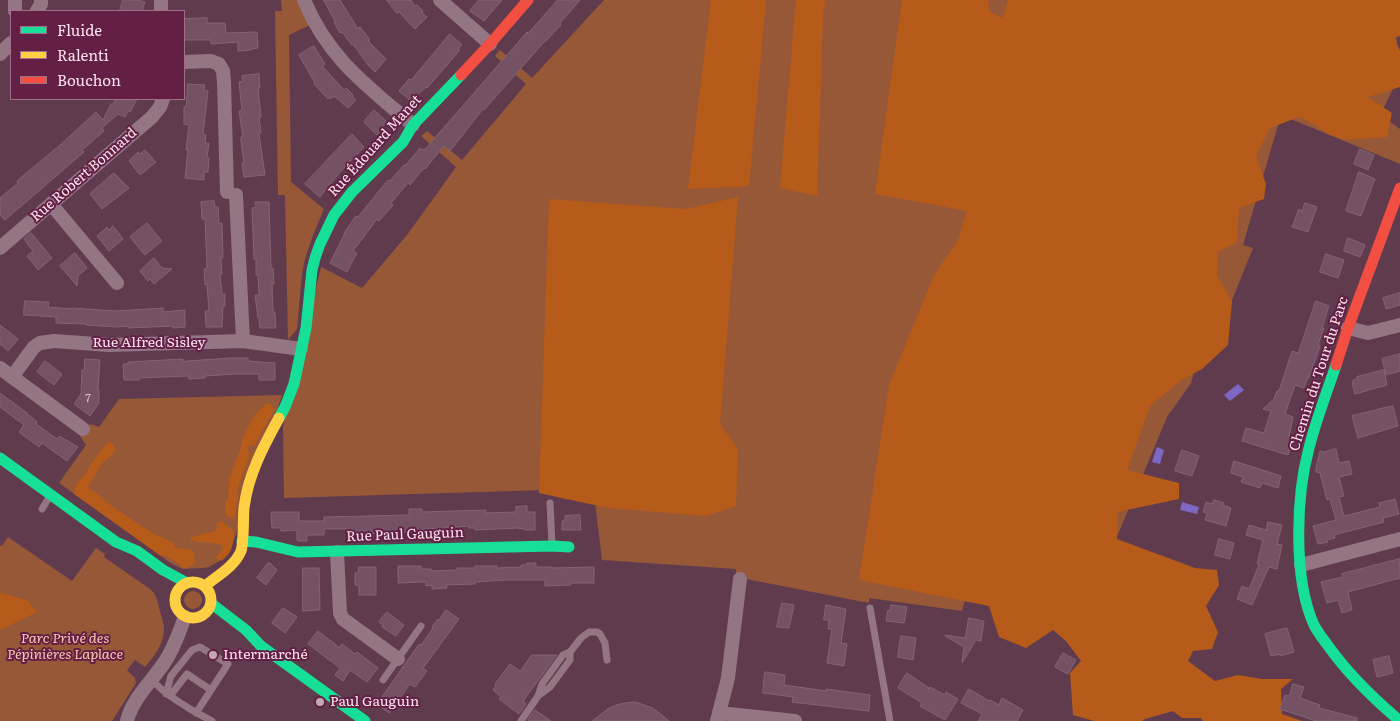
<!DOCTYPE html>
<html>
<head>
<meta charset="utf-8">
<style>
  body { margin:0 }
  #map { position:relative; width:1400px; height:721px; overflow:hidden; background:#603b4e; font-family:Literata,serif }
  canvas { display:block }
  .legend { position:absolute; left:10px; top:10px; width:175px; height:90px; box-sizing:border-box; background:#632044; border:1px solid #a06e88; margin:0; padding:6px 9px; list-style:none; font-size:15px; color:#fce3ed }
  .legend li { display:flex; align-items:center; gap:10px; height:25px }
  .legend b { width:25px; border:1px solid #a06e88 }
</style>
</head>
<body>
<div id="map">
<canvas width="1400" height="721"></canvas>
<ul class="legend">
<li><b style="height:6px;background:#16e098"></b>Fluide</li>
<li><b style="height:6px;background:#ffcf43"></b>Ralenti</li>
<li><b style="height:6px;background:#f24e42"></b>Bouchon</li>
</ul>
</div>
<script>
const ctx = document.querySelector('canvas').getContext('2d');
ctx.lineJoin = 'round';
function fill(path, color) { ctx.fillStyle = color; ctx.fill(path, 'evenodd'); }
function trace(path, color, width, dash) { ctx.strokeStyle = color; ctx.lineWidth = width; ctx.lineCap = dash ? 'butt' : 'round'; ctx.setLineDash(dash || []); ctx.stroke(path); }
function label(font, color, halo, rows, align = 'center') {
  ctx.font = font + ' Literata,serif'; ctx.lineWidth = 4; ctx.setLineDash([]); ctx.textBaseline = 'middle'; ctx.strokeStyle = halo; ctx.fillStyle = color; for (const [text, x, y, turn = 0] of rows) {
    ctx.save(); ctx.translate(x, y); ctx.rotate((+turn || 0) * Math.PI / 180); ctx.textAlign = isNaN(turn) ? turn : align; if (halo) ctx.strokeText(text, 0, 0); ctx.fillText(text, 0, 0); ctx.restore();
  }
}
fill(new Path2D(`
  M281,0H298L310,25L289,35L291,182L324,209L313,235L305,259L302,274L297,329L288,340L285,195H278L275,11H282Z
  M604,0H1400L1396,33L1400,75L1380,115L1400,129V164L1281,115L1243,245L1253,248L1214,345L1203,342L1191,383L1167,417L1111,551L970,582L962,611L869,598V603L736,577V569L602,560L591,469L567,500L546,490L284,498L283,427L321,267L362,288L407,235L456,167L421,136L427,131L462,160L526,84L495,56L500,50L532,78Z
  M282,395L230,552L222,561L221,560L209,567L203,568L183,569L172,564L59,483L86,445L80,436L90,424L99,427L119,399Z
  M8,537L72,581L96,548L105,554L104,557L150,589C156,594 157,599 159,607C160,613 163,620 164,627C165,641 155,656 145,667L135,660L127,670L135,678L136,683L112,721H0V545L2,546Z
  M184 600a9 9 0 1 1 18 0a9 9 0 1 1-18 0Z`), '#975837');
fill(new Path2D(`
  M711,0H766L749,186L688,189Z
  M796,0H825L823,18L817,196L780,188Z
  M902,0H988L990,12L1003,18L1008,0H1400V36L1394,38L1400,50V87L1368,97L1392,113L1387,137L1345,140L1328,134L1314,124L1299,117L1270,128L1256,156L1266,184L1264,199L1239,208L1237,242L1218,252L1217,276L1232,301L1228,345L1202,369L1180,381L1150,406L1127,470L1179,483V499L1117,512V539L1195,568L1217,570L1219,585L1206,606L1218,632L1212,649L1193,651L1188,661L1215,681L1238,675L1262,679H1293L1281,689L1282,714L1302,721H1203L1201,718H1182L1173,711L1145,719L1142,721H1094L1073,715L1070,673L1081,661L1066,641L1053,630L1026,648L999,637L989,606L859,580L889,385L934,275L958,240L967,211L875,194Z
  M738,197L720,424L738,449L736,506L706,516L608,508L539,493L549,199L686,209Z
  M267,404H271L274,410L254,446H249L247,448L249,452V457L239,484L237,494L238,500L234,517L229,518L226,514L225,504L228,498L229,479L240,450L243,437L254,416L259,410Z
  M110,442L114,445L115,451L114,453L102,463L88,487L90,490L95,492L113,507L152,533L172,542L175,547L180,549H189L193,551L195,560L194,564L187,568H184L169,557L161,556L74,494L76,485L87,472L90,465L107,443Z
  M221,521L234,531C233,544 233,555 219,561L216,557L221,552L223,548L221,545C211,541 200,544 191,540V537L215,531L217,529V523Z
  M0,593L27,600L37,612L0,630Z`), '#b65b1a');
fill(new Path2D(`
  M1238,384L1244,390L1230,401L1224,395Z
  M1157,447L1164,450L1160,464L1152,462Z
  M1182,502L1199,507L1197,514L1180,510Z`), '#7d67c4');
const building = new Path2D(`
  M123,0H138L145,2L142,11H120Z
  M324,0H340L358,29L360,27L370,40L368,41L386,59L375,72L368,65L353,44L352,45L342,32L340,33L334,22H335Z
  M387,0H411L415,6L417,5L423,11L422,13L427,17L415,29L399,12L397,13Z
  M479,0H502L484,21L470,11Z
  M558,0H580L560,23L561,25L545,42H544L484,110L483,109L450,151L444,146L425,169L424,168L410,185L408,183L391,203L393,205L379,221L377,219L353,251L357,253L347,272L330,263L345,233H344L356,216L358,217L388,180L390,181L404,165H406L420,148L423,150L427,147L527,32L528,33Z
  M207,18V23H225L226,33L257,32L258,48L251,49V50L238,51V42L211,44V40H184V19Z
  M450,34L462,45L458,49L460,50L427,88L426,87L411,101L399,91L409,79L411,80Z
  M314,46L325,64L322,66L344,90L346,88L353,95L352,97L356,100L348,108L334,96L331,99L330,97L328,99L314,84L315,83L299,55Z
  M259,74L260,88H258L261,117H259L261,132L259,134L265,175L244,177L242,163H244L241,141V137H243L239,111L242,110L239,82L243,81L242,76Z
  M188,84L205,85L204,91H208L203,134L206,135L205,143H209L207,157L209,158L208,172H204V180L185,178L188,150H186L189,125L184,124V107L186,106Z
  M116,99H137L130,112L128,111L125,117L118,114L102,128L104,131L82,150L84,152L5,220L0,215V198L18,183L17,181L59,146L96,112L103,120L111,104H113Z
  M374,110L387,122L377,135L364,122Z
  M352,134L364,147L340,172L320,197L305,184Z
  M1360,149L1374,155L1368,170L1354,164Z
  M145,150L156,162L140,175L129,161L138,152L140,154Z
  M1359,172L1375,179L1361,216L1346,211Z
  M114,173L129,188L102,209L90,194Z
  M214,201L215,207H218L219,224L222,223L223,258H221L222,274H220L222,294H225V306H223L222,327H206L205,311H209L207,284L205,285L204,269L207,268L205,219H202L201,202Z
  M255,202H269L271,268H273L274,284H272L273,312H275L276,328H260L259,318H258L255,295H259L258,275H256V259H254L252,208L256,207Z
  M1305,203L1317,207L1308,232L1292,227L1299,209L1302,211Z
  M147,223L162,241L145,255L130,237Z
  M113,226L123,239L109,251L97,236L107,227L109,230Z
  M31,233L52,258L38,270L27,256L33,251L24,239Z
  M1348,238L1365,245L1360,257L1344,251Z
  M75,253L87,268L78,276L77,286L60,266Z
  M1326,254L1344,260L1338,278L1320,272Z
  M154,258L162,268L172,269L154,284L150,279L148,281L140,271Z
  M1400,293V305L1386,309L1383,298Z
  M25,301L49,302L48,307L71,309V308L116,311L163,308V312L185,310V327L173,328V326L128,328V326L117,327L86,325V324L56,323V317L24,315Z
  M1316,301L1329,306L1322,328H1324L1318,345L1320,346L1309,378L1308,377L1304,388L1295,385L1285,414L1293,417L1289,437L1293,438L1288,455L1242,441L1246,428L1264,433L1271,411L1263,409L1274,399L1277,391H1279L1292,351L1298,353Z
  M0,325L18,339L8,351L0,344Z
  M1400,354V371L1386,375L1382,359Z
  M231,358H248V361L275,363V380H259V374H236L205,376V378L189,379L188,376L139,378V380H124L123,364H128V362L183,359V361Z
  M85,359L100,360L98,390H99V403L90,416L74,404L81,394L82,370H84Z
  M45,361L62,374L54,385L37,372Z
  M1384,370L1387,385L1355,394L1352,383H1353V380L1357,379V377Z
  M0,393L27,413V414L37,422L36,424L57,439L59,436L78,447L67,461L42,443L39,447L19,432L24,425L0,407Z
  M1393,406L1398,426L1358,438L1352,416Z
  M1336,449L1339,463L1349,461L1352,474L1339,477L1344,496L1339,497L1344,516L1380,507L1379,503L1395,499L1399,514L1383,518L1384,522L1334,535L1335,538L1327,540L1328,542L1318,544L1313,526L1336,520L1330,499L1327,500L1320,473L1316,472V468L1320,451L1323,452Z
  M1182,450L1199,456L1192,476L1175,471Z
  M1234,461L1281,476L1278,488L1262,483L1260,488L1241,482L1243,477L1231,473Z
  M1214,500L1224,503L1223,505L1231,508L1226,526L1205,520L1207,513L1203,512L1206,502L1212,504Z
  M527,506V512H535V530H525L524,529L517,528L475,530V528H469V526L416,530V532L360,534V532H349V529H324V535H307V541H299L297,540V530L281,531V528H272L271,512H299V521H324V522V517L409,515V509H422V512L486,510V513L516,512V507Z
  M580,515L581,530H562V521H565V516Z
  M1268,522L1282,525L1277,544L1282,545L1277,569L1269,567L1252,605L1237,599L1242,586L1249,589L1259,565L1257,564L1263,540L1246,535L1249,525L1266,530Z
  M1219,539L1234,543L1230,559L1215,555Z
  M1400,559V578L1348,592L1352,610L1342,613L1338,600L1327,603L1321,582L1343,577L1342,574Z
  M268,563H270L277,570L266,585L257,578Z
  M527,563H536V567H551V568L594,567V583H571V585L545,586V580H505L475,582V584L446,585L447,588L432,589V585L426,586V582L398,583V566H421V569H431L432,571L457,570V568H475V566H497V568L521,567V565H526Z
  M359,567H376V595H359V585H355V573H358Z
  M303,568H319L320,610L303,611Z
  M782,603L794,605L789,628L777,627Z
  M826,605L846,609L841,643L847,644L844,666L827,663L832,629H828L829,620H824Z
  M891,605L907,607L904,623L886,621L888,610L890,611Z
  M283,608L297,617L285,633L272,623Z
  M446,610L459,619L423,668L427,671L415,687L410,684L389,713L377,704L419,644L421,645L433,628L432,627L438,619L439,620Z
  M387,612L404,625L396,636L382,627L383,625L379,622Z
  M969,618L984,621L981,641L976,640L962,663L964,647L945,636V635L965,638Z
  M1287,628L1294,652L1280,656V654L1271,656L1265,634Z
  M318,631L340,648L342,644L355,654L357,652L378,668L367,682L350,670L343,681L335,675L340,668L308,644Z
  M901,636L916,638L913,660L898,657Z
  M1063,653L1076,660L1068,674L1055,667Z
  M532,655H557L523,701L526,704L519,714L499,699L501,697L493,690L496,686L495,684L510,664L520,671Z
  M1389,656L1393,673L1377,677L1373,660Z
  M765,672L785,675L784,685L826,691V689L870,695L869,711L792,702L793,697L763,693Z
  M907,673L929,688V690L930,687L945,695L946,692L958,699L945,720L920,706L922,703L898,688Z
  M1293,684L1304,687L1300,698L1320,705L1319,708L1357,718V721H1316L1280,709L1285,695L1289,696Z
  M969,689L989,701L990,700L999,705L1002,698L1023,710L1017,721H978L982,714L961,703Z
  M635,702L653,708L669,721H592L608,709L616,705L625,703Z
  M535,710L551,721H529L528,720Z`);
fill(building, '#755164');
trace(building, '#836473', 1);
trace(new Path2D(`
  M550,503L552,545
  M42,509L50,496
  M870,608L890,721
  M151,680C169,697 190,710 212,721
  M383,680L421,626
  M166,694L171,676L192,650L200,647L228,664L196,713
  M170,696L187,674L211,690
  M538,696L542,684L563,655L570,652
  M521,721L538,696L550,687L570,660V652L581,638L589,632H597L600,634L605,643L607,660`), '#937584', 7);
trace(new Path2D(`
  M15,0V11
  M161,0V11
  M304,0C328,58 367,86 413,125
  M440,0L490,44
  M37,11L41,4V0
  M0,54L11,43
  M184,62L211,61L219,64L223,71L224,82L227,192
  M236,195L243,341
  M51,204L117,283
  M0,248L152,117L160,107L163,99
  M1348,328L1368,333L1400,325
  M0,368L83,429
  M12,377L34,347L40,343L54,341L109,345L243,341L301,349
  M337,552L340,613L343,619L398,659
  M1301,565L1400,539
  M719,713L795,721
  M127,721C132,699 152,681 164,663C174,649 179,632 185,617
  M717,721L728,678L740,579`), '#937584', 14);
trace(new Path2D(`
  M1336,365C1327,392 1316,420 1309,448C1296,496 1293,579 1314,625C1318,633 1324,640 1329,647C1349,675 1374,699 1400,721
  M279,418L285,407L294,384L306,328L312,270L315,258L320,244L334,215L352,192L403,142L413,125L461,75
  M0,458L116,542L137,551L163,570L187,583
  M242,541L256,542L298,552L552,546L569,547
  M212,604L246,630L261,646L365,721`), '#16e098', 11);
trace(new Path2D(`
  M175 600a18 18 0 1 1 36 0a18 18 0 1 1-36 0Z
  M205,586C217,576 235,566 241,551C244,542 243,519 244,508C248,475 263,447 279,418`), '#ffcf43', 11);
trace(new Path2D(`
  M461,75L490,44L528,0
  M1336,365L1348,328L1400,188`), '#f24e42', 11);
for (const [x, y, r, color] of [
  [213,655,5,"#c5a8b5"],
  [320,702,5,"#c5a8b5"]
]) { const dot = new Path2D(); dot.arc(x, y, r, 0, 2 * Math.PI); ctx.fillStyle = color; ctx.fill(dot); trace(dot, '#632044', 2); }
label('11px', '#dabecb', null, [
  ["7",88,399]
]);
label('14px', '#fce3ed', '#632044', [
  ["Rue Édouard Manet",375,146,-48],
  ["Rue Robert Bonnard",84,175,-41],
  ["Rue Alfred Sisley",149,343],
  ["Chemin du Tour du Parc",1319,374,-72],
  ["Rue Paul Gauguin",405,535,-2]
]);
label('italic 14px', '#fec9ac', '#632044', [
  ["Parc Privé des",65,639],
  ["Pépinières Laplace",65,655]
]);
label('14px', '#fce3ed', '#632044', [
  ["Intermarché",223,655],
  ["Paul Gauguin",330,702]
], 'left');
</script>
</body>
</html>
